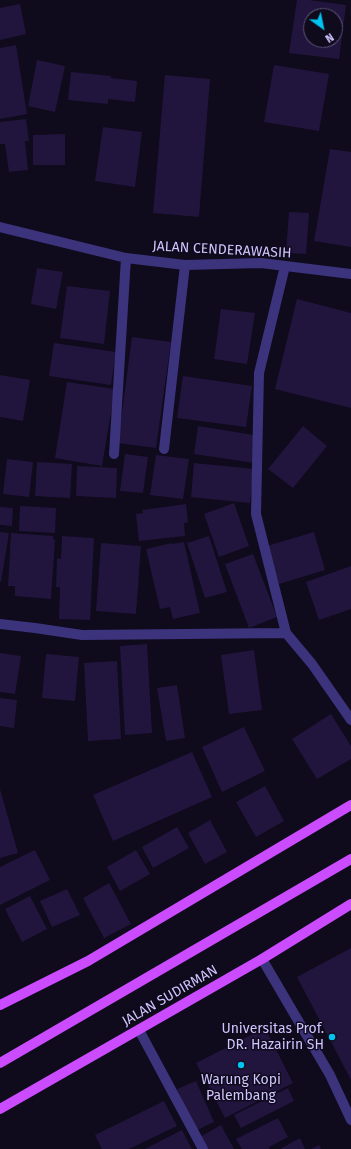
<!DOCTYPE html>
<html>
<head>
<meta charset="utf-8">
<style>
  body { margin:0 }
  #map { position:relative; width:351px; height:1149px; overflow:hidden; background:#0f0a1c; font-family:"Fira Sans",sans-serif }
  canvas { display:block }
  .north { position:absolute; left:303px; top:8px; width:40px; height:40px; box-sizing:border-box; background:#0f0a1c; border:1px solid #5c5577; border-radius:50%; rotate:147deg; font-size:11px; font-weight:700; line-height:16px; text-align:center; color:#d0c5ff }
  .north::after { content:''; display:block; margin:auto; width:14px; height:18px; background:#00c3f0; clip-path:polygon(50% 0,100% 100%,50% 72%,0 100%) }
</style>
</head>
<body>
<div id="map">
<canvas width="351" height="1149"></canvas>
<div class="north">N</div>
</div>
<script>
const ctx = document.querySelector('canvas').getContext('2d');
ctx.lineJoin = 'round';
function fill(path, color) { ctx.fillStyle = color; ctx.fill(path, 'evenodd'); }
function trace(path, color, width, dash) { ctx.strokeStyle = color; ctx.lineWidth = width; ctx.lineCap = dash ? 'butt' : 'round'; ctx.setLineDash(dash || []); ctx.stroke(path); }
function label(font, color, halo, rows, align = 'center') {
  ctx.font = font + ' "Fira Sans",sans-serif'; ctx.lineWidth = 3; ctx.setLineDash([]); ctx.textBaseline = 'middle'; ctx.strokeStyle = halo; ctx.fillStyle = color; for (const [text, x, y, turn = 0] of rows) {
    ctx.save(); ctx.translate(x, y); ctx.rotate((+turn || 0) * Math.PI / 180); ctx.textAlign = isNaN(turn) ? turn : align; if (halo) ctx.strokeText(text, 0, 0); ctx.fillText(text, 0, 0); ctx.restore();
  }
}
fill(new Path2D(`
  M297,0H309L346,5L339,59L289,53ZM311,16H335V40H311Z
  M20,4L26,34L0,40V8Z
  M16,45L27,114L0,119V48Z
  M37,60L65,66L55,112L28,106Z
  M274,65L329,74L319,131L264,122Z
  M71,72L111,76V78L137,81L135,102L108,99V104L68,100Z
  M165,75L210,79L199,217L153,213Z
  M26,119L29,141H25L28,170L9,172L5,144H0V122Z
  M103,127L142,132L135,187L95,181Z
  M65,134V165H33V135Z
  M330,149L351,152V247L314,241Z
  M289,212L309,213L306,254L286,253Z
  M37,268L63,272L56,309L31,304Z
  M67,286L110,291L104,344L60,338Z
  M297,299L351,313V408L275,389Z
  M221,309L255,313L247,364L214,359Z
  M132,337L171,342L156,448L118,443Z
  M54,343L116,352L111,385L49,376Z
  M0,375L30,380L23,421L0,417Z
  M183,376L252,386L246,427L177,418Z
  M67,382L115,389L102,466L55,458Z
  M198,426L254,435V463L194,454Z
  M303,426L327,446L293,488L268,469Z
  M125,454L148,457L143,493L120,491Z
  M156,455L189,459L183,499L150,495Z
  M7,459L33,462L29,497L3,494Z
  M37,462L72,464L70,498L35,496Z
  M194,463L254,469L250,503L191,497Z
  M77,466L117,468L116,498L76,496Z
  M234,503L249,546L219,557L204,514Z
  M186,504L188,522L184,523L185,536L139,541L136,514L143,513L142,510Z
  M20,506L56,508L55,533L19,531Z
  M0,507L13,508L12,526L0,525Z
  M0,532L9,533L1,582H0Z
  M314,532L325,570L279,584L267,546Z
  M11,533L53,536V539L55,540L51,599L15,596V586H8Z
  M62,536L94,538L90,620L59,619L60,587H56L57,558L61,559Z
  M209,536L227,592L205,598L187,543Z
  M184,542L200,613L173,619L170,607L160,609L146,549L172,543V544Z
  M101,543L141,546L136,614L96,611Z
  M253,554L277,617L249,628L225,564Z
  M351,566V609L319,620L306,582Z
  M147,644L152,733L125,735L120,646Z
  M254,650L262,710L229,714L221,655Z
  M0,653L21,656L15,694L0,692Z
  M46,654L79,657L75,701L42,698Z
  M117,661L121,739L88,741L84,663Z
  M177,685L185,738L166,741L157,688Z
  M0,698L17,700L14,728L0,726Z
  M331,714L351,746V759L317,779L292,739Z
  M244,727L265,771L222,792L202,747Z
  M192,752L212,797L113,841L93,795Z
  M265,786L284,821L256,837L236,802Z
  M0,789L18,853L0,858Z
  M210,820L227,852L205,864L188,833Z
  M177,827L189,848L153,868L142,847Z
  M35,850L50,880L0,905V867Z
  M136,850L150,874L120,891L107,867Z
  M109,883L131,924L104,938L83,898Z
  M67,889L80,915L52,927L40,901Z
  M30,896L47,929L22,942L5,909Z
  M351,948V1080L297,977Z
  M265,1028L293,1083L225,1118L196,1063Z
  M196,1081L214,1122L195,1131L177,1089Z
  M288,1088L294,1101L241,1128L234,1115Z
  M164,1101L177,1126L129,1149H102L95,1135Z
  M278,1118L288,1137L269,1147V1149H242L236,1139Z
  M221,1125L234,1149H205L198,1138Z
  M182,1130L192,1149H145Z
  M300,1138L305,1149H280Z
  M319,1145L321,1149H311Z`), '#21153d');
trace(new Path2D(`
  M0,227L126,258L185,265L261,263L351,274
  M285,266L259,373L256,514L286,633
  M164,449L185,265
  M114,454L126,258
  M0,624L35,628L82,635L286,633L312,664L351,720
  M262,959L330,1075L351,1120
  M139,1030L203,1149`), '#3c337d', 10);
trace(new Path2D(`
  M0,1005L88,961L351,805
  M0,1063L351,859
  M0,1109L262,959L351,904`), '#cb4cff', 10);
for (const [x, y, r, color] of [
  [332,1037,4,"#00c3f0"],
  [241,1065,4,"#00c3f0"]
]) { const dot = new Path2D(); dot.arc(x, y, r, 0, 2 * Math.PI); ctx.fillStyle = color; ctx.fill(dot); trace(dot, '#0f0a1c', 1.5); }
label('14px', '#d0c5ff', '#0f0a1c', [
  ["JALAN CENDERAWASIH",222,250,3],
  ["JALAN SUDIRMAN",170,996,-30]
]);
label('14px', '#d0c5ff', '#0f0a1c', [
  ["Universitas Prof.",324,1029],
  ["DR. Hazairin SH",324,1045],
  ["Warung Kopi",241,1080,"center"],
  ["Palembang",241,1096,"center"]
], 'right');
</script>
</body>
</html>
